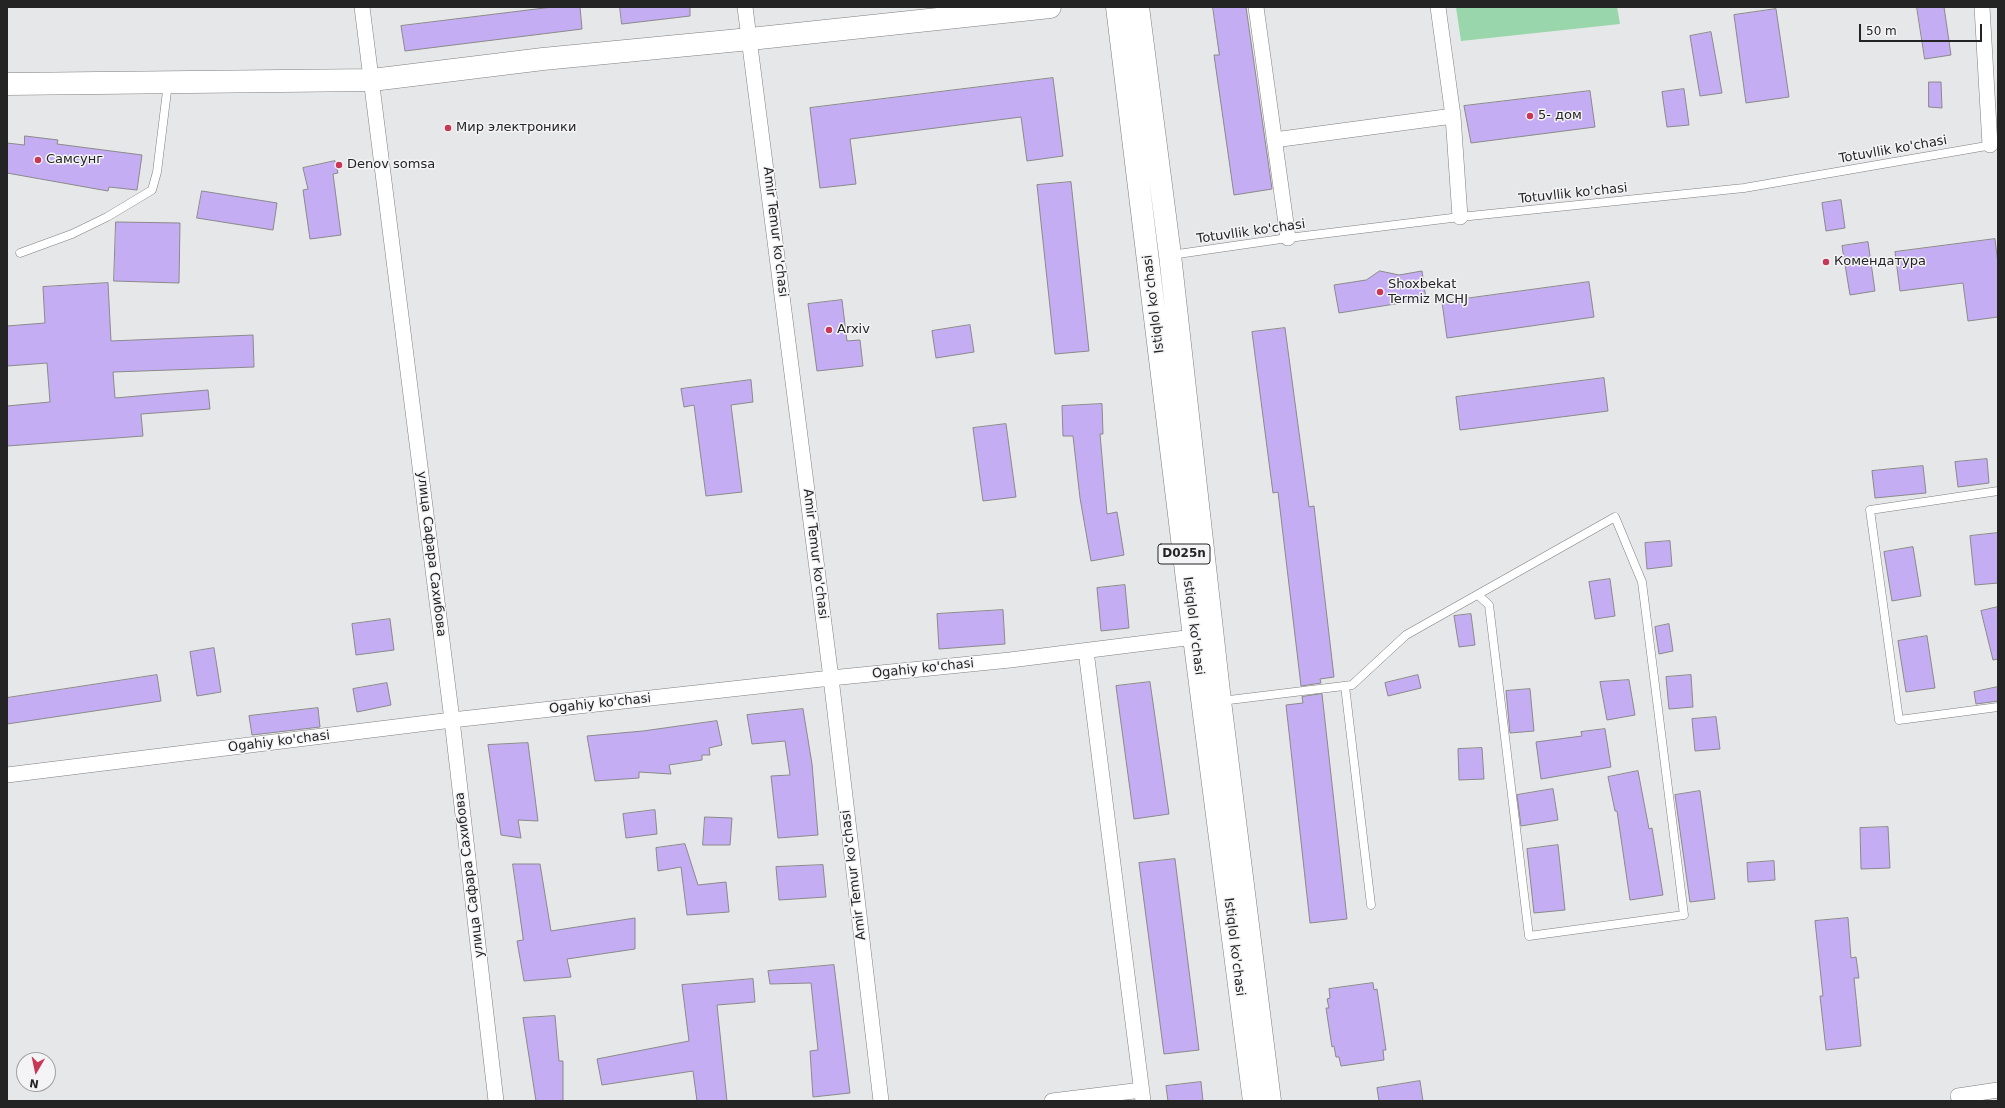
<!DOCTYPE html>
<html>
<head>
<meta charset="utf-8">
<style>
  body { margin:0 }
  #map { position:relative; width:2005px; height:1108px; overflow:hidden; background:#e6e7e8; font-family:"DejaVu Sans",sans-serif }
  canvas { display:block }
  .frame { position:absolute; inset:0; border:8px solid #242425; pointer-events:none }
  .north { position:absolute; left:16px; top:1052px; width:40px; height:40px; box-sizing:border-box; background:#f4f4f6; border:1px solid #a1a1a2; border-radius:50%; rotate:189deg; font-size:11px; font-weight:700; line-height:16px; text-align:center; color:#242425 }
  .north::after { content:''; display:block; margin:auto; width:14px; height:18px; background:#c83856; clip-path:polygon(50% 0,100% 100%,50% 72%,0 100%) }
  .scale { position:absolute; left:1859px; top:24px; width:123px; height:18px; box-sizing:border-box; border:2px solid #242425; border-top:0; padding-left:5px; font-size:12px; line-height:14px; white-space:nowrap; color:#242425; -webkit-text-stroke:3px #f4f4f6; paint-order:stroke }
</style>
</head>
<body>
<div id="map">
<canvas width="2005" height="1108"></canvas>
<div class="frame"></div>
<div class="north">N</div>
<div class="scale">50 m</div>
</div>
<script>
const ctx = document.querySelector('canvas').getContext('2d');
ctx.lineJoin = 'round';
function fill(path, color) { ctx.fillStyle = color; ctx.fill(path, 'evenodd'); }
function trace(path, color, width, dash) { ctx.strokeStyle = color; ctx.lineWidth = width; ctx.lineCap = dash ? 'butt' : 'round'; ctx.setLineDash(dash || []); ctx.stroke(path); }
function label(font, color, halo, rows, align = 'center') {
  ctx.font = font + ' "DejaVu Sans",sans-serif'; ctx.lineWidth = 3; ctx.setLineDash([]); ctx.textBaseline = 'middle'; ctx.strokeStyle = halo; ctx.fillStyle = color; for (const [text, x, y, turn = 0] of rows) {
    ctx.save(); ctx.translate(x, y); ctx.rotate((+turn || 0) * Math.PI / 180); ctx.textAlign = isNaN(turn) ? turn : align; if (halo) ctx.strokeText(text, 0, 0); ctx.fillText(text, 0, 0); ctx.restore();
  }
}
fill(new Path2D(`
  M1456,7H1617L1620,24L1461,41Z`), '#9ad6ab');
const building = new Path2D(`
  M553,7H580L582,29L405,51L401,26Z
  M620,7H690V16L622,24Z
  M1213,7H1246L1272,189L1234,195L1214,55H1219Z
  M1917,7H1944L1951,55L1925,59Z
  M1776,9L1789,97L1746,103L1734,15Z
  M1711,32L1722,93L1700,96L1690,36Z
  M1053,78L1063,156L1027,161L1021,117L850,139L856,184L820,188L810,108Z
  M1929,82H1941L1942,108L1929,107Z
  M1684,89L1689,125L1667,127L1662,92Z
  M1590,91L1595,127L1471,143L1464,106Z
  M25,136L58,140L57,144L142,155L137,190L109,187L108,191L7,173V143L24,145Z
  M335,161L338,173L333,174L341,235L310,239L303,190L308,189L303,168Z
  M1071,182L1089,351L1055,354L1037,185Z
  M202,191L277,203L273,230L197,218Z
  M1841,200L1845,228L1826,231L1822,203Z
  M116,222L180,223L179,283L114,281Z
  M1995,239L1998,264V317L1968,321L1963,283L1900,291L1895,252Z
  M1868,242L1875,291L1850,295L1842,246Z
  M1380,271L1399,275L1422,271L1426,299L1339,313L1334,285L1366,280Z
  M1589,282L1594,317L1447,338L1442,302Z
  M108,283L111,341L253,335L254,367L113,372L115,398L208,390L210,409L141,414L143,436L7,446V406L50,402L47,363L7,366V326L45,323L43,287Z
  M842,300L847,341L860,340L863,366L817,371L808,304Z
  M970,325L974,352L936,358L932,331Z
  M1285,328L1309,507L1314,506L1334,677L1320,679L1321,683L1301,686L1278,492L1273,493L1252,332Z
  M1604,378L1608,411L1460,430L1456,397Z
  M751,380L753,402L731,405L742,492L706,496L694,405L684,407L681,389Z
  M1102,404L1103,434H1100L1107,514L1117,512L1124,555L1091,561L1080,498L1073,436H1063L1062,406Z
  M1006,424L1016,497L983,501L973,428Z
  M1987,459L1989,483L1958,487L1955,462Z
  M1923,466L1926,493L1875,498L1872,471Z
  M1998,533V583L1975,585L1970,536Z
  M1670,541L1672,566L1647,569L1645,543Z
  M1913,547L1921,596L1892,601L1884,552Z
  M1610,579L1615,616L1595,619L1589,582Z
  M1125,585L1129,628L1101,631L1097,588Z
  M1998,607V659L1993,660L1981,611Z
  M1003,610L1005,644L939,649L937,614Z
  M1471,614L1475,645L1459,647L1454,616Z
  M390,619L394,650L356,655L352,624Z
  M1669,624L1673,651L1659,654L1655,627Z
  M1927,636L1935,688L1906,692L1898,641Z
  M214,648L221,692L197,696L190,652Z
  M157,675L161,701L7,724V698Z
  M1418,675L1421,688L1388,696L1385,683Z
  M1691,675L1693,707L1669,709L1666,677Z
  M1629,680L1635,715L1607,720L1600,682Z
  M1150,682L1169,814L1134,819L1116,686Z
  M387,683L391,705L357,712L353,689Z
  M1998,687V701L1976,704L1974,692Z
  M1530,689L1534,731L1510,733L1506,691Z
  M1322,694L1347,919L1310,923L1286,705L1303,703L1302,697Z
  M318,708L320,727L252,735L249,716Z
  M803,709L812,764L818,835L778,838L771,776L790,775L785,741L752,744L747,715Z
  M1716,717L1720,749L1695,751L1692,719Z
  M717,721L722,745L709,748L710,755H702V760L669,765L671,774L639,772V778L595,781L587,736L643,731Z
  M1605,729L1611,767L1541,779L1536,742L1582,736L1581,732Z
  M528,743L538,821L518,820L521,838L501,835L488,745Z
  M1482,748L1484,779L1459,780L1458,749Z
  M1638,771L1649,829L1652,828L1663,895L1630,900L1617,811H1615L1608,777Z
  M1553,789L1558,820L1521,826L1517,795Z
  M1700,791L1715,899L1690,902L1675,795Z
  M655,810L657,834L626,838L623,814Z
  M705,817L732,818L730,845H703Z
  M1888,827L1890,868L1861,869L1860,828Z
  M685,844L698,885L726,882L729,912L687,915L681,867L658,871L656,848Z
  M1558,845L1565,910L1534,913L1527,849Z
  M1175,859L1199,1050L1164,1054L1139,863Z
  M1774,861L1775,880L1748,882L1747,863Z
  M513,864H540L551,931L635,918V949L567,959L571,977L524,981L517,941L523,940Z
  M823,865L826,897L779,900L776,867Z
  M1848,918L1851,958L1856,957L1859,978H1854L1861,1046L1826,1050L1820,996H1823L1815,921Z
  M834,965L850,1093L813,1097L810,1051L818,1050L811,983L770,984L768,971Z
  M753,979L755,1002L717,1005L727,1101H697L693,1071L602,1085L597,1059L689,1041L682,985Z
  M1373,983L1374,990L1377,989L1386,1050H1383L1384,1060L1341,1066L1339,1057H1336L1334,1046L1332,1047L1326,1008H1329L1327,999L1330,998L1329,989Z
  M555,1016L559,1061H563V1101H536L523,1018Z
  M1420,1081L1423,1101H1379L1377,1088Z
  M1201,1082L1203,1101H1168L1166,1086Z`);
fill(building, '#c5adf4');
trace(building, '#8a898b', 1);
const lane = new Path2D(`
  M20,253L72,234L107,217L152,190L157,172L168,83
  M1171,255L1288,238L1460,217L1744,188L1998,144
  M1998,491L1870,510L1899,720L1998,707
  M1345,686L1371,905
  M1221,701L1352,685L1406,635L1615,517L1642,582L1684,915L1529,936L1489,605L1478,595`);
const street = new Path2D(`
  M362,7L452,720L496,1101
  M745,7L831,678L881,1101
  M1256,7L1288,238
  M1438,7L1453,116L1460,217
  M1982,7L1990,145
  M1274,140L1453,116
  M1086,651L1143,1101
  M7,775L452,720L831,678L1010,660L1194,637
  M1958,1096L1998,1090
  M1052,1101L1142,1090`);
const secondary = new Path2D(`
  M7,84L372,80L543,59L750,39L1050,7`);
const primary = new Path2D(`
  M1117,7L1194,637L1254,1101
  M1138,7L1170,255L1220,701L1270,1101`);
trace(lane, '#7f7f81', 9);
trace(street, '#7f7f81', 16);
trace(secondary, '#7f7f81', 23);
trace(primary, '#7f7f81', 23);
trace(lane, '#fff', 8);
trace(street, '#fff', 15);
trace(secondary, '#fff', 22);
trace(primary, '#fff', 22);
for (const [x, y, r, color] of [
  [1530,116,4,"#c83856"],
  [448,128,4,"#c83856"],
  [38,160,4,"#c83856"],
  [339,165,4,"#c83856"],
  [1826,262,4,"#c83856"],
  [1380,292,4,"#c83856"],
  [829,330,4,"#c83856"]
]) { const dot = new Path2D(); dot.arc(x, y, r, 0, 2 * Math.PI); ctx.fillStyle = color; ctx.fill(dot); trace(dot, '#f4f4f6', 1.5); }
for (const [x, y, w] of [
  [1184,554,52]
]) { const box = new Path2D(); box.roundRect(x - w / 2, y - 10, w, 20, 3); ctx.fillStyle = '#f4f4f6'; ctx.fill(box); trace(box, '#242425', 1); }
label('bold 12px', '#242425', null, [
  ["D025n",1184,554]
]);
label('13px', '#242425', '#f4f4f6', [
  ["5- дом",1538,116],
  ["Мир электроники",456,128],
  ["Самсунг",46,160],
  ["Denov somsa",347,165],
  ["Комендатура",1834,262],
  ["Shoxbekat",1388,285],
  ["Termiz MCHJ",1388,300],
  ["Arxiv",837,330]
], 'left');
label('13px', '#242425', '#f4f4f6', [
  ["Totuvllik ko'chasi",1893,150,-10],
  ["Totuvllik ko'chasi",1573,194,-6],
  ["Amir Temur ko'chasi",775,232,83],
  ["Totuvllik ko'chasi",1251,232,-8],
  ["Istiqlol ko'chasi",1154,304,-97],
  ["улица Сафара Сахибова",431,554,83],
  ["Amir Temur ko'chasi",815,554,83],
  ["Istiqlol ko'chasi",1193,626,83],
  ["Ogahiy ko'chasi",923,669,-6],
  ["Ogahiy ko'chasi",600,704,-6],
  ["Ogahiy ko'chasi",279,742,-7],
  ["улица Сафара Сахибова",470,875,-97],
  ["Amir Temur ko'chasi",854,875,-97],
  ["Istiqlol ko'chasi",1234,947,83]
]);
</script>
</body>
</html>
